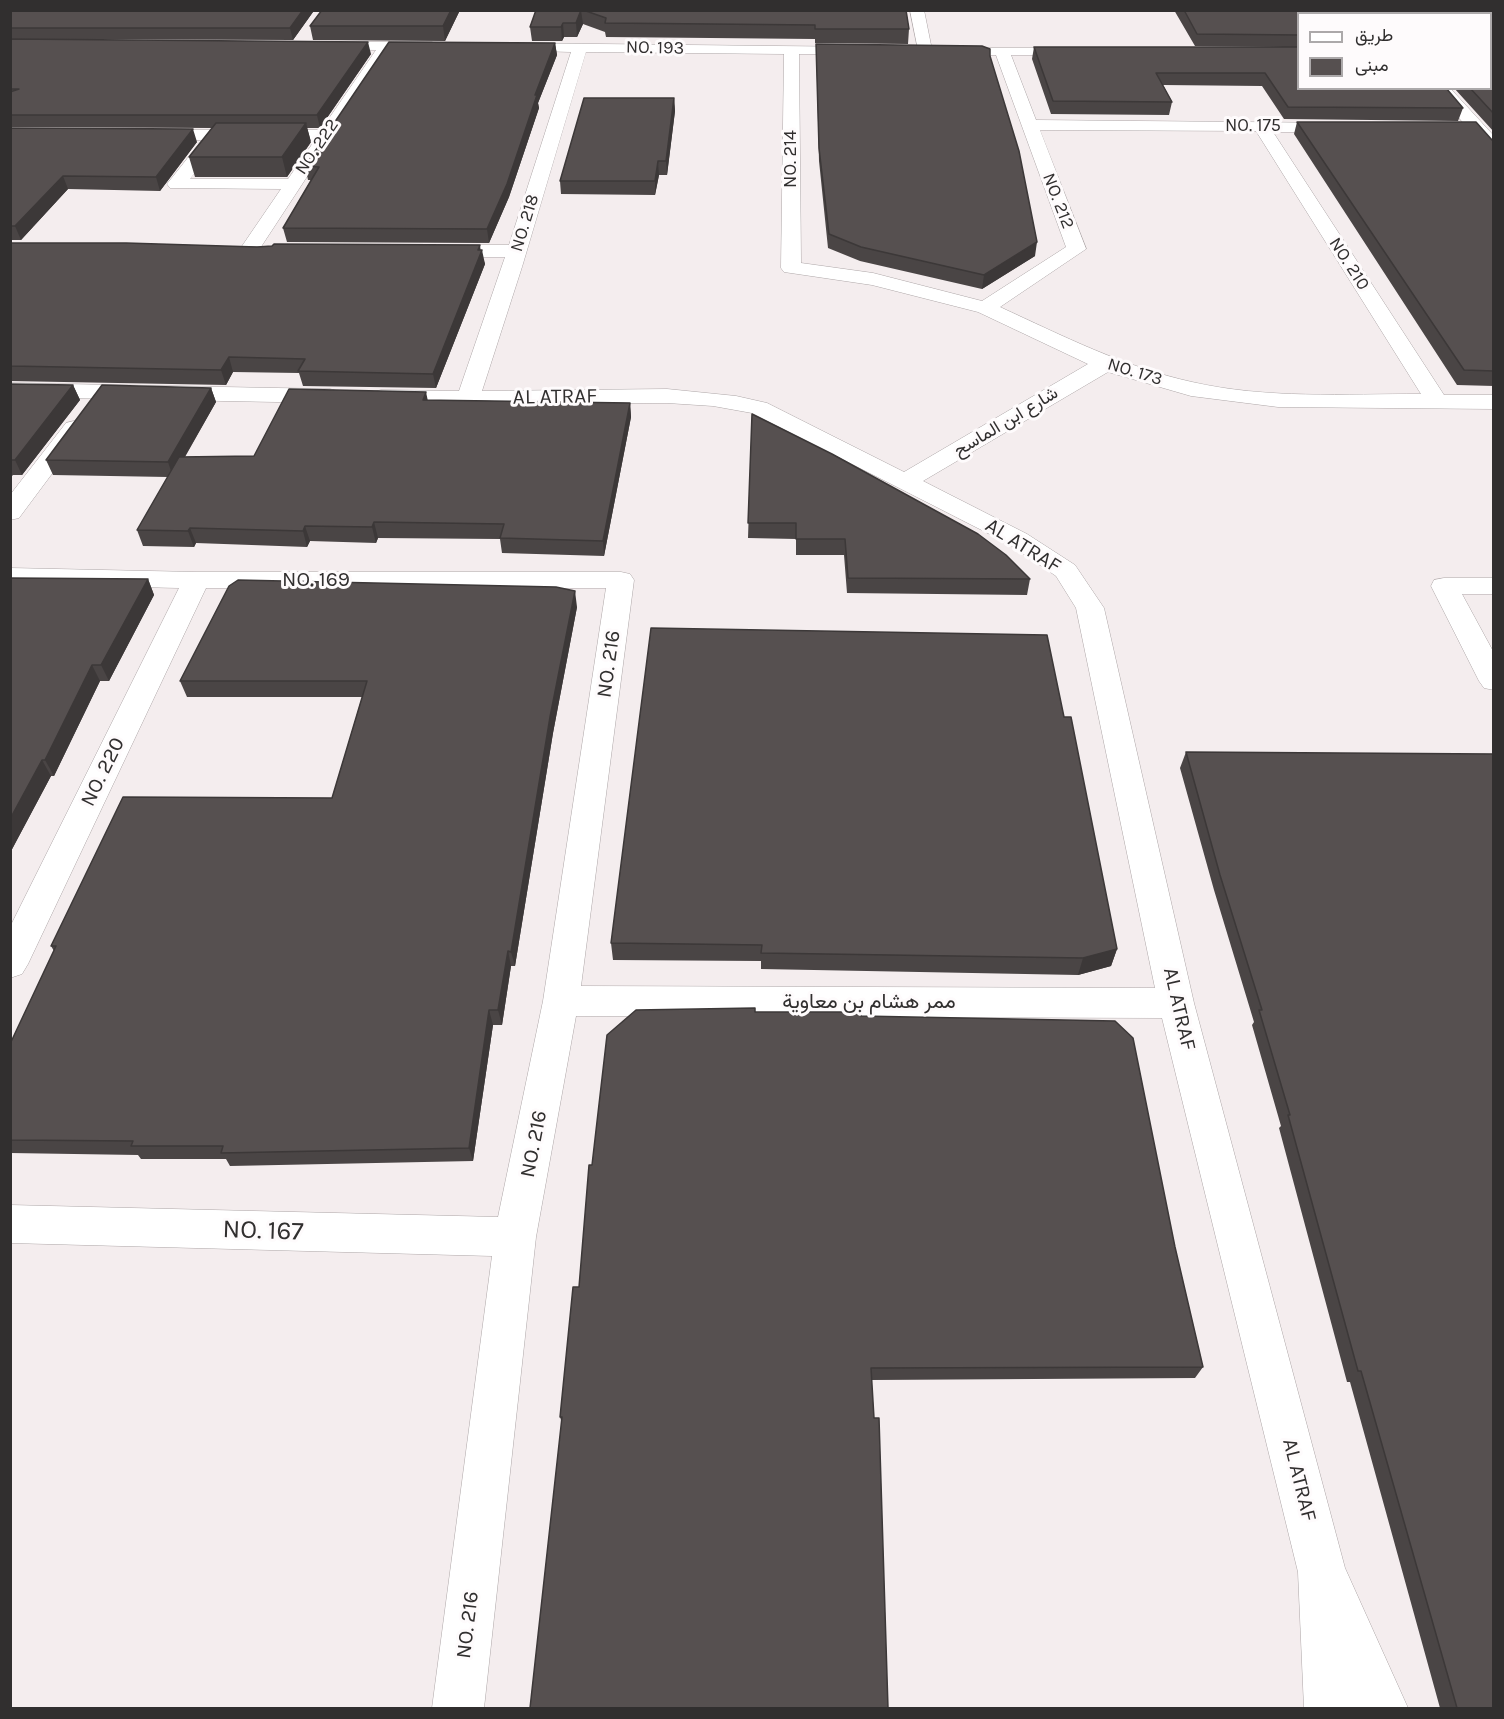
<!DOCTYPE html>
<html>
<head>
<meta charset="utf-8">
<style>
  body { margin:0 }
  #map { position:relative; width:1504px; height:1719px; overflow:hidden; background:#f4edee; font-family:Karla,Vazirmatn,sans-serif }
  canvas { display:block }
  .frame { position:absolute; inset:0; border:12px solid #312f2f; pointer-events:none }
  .legend { position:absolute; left:1297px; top:12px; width:195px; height:78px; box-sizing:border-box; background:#fefbfc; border:2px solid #aca9aa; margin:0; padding:8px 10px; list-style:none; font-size:18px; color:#312f2f }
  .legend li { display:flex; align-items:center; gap:12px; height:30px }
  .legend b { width:30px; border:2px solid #aca9aa }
</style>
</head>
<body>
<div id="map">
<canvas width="1504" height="1719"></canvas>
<div class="frame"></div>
<ul class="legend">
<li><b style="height:8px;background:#fff"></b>طريق</li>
<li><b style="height:16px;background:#565050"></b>مبنى</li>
</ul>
</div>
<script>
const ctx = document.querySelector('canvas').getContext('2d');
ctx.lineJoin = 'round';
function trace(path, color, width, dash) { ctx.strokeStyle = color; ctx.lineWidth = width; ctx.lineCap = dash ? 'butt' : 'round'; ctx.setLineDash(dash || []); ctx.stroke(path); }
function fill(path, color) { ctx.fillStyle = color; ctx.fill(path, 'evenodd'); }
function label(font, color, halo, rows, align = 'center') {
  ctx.font = font + ' Karla,Vazirmatn,sans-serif'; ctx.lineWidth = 6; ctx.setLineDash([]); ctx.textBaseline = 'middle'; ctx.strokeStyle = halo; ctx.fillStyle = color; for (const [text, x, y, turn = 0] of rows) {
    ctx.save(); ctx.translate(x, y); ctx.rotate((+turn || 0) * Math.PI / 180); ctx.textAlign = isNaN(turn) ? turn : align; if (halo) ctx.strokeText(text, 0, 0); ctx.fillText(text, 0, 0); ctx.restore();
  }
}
const minor = new Path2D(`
  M910,10H924L932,50L930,53H920L918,50Z
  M324,42H432L439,46L432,50H390L257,253H243L240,249L281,189L170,188L167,184L202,140H150L142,135L150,130H321L376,50L319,49L317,46L319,43ZM220,140H315L288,179H190Z
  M510,43L866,47L868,50L866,53L861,54H799L801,263L873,273L982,301L1066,247L996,55H945L940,54L938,51L940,48H1082L1084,51L1082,54L1077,55H1011L1036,120L1346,123L1348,127L1346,131L1340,132H1273L1444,395H1494V409L1278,407L1191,396L1108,372L923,481L1027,534L1075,565L1104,608L1194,1003L1345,1568L1408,1708H1304L1298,1572L1162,1018L576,1016L536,1237L484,1708H432L492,1256L10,1243V1205L498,1217L543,1001L606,588H206L28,964L22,974L10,978V927L179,588L10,584V568L196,572H621L630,574L634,580L581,986L1155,988L1076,608L1056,576L1009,544L752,413L713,406L667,403L381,404L373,402L370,397L373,392L381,390L459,391L505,257H439L432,255L429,251L432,247L439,245H509L571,52L505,50L503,47ZM586,52L784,54L781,268L784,272L872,285L978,312L1088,364L904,472L767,403L736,396L667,389L482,391L522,267ZM1040,130L1256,131L1421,394C1345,394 1266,399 1192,382C1124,367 1063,336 1000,307L1086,249Z
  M1433,88H1450L1494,136V152L1488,151Z
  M10,383L330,389L338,391L341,396L338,401L330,403L10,397Z
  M74,421L82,423L86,428L19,518L10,520V495L66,423Z
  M1444,578H1494V594H1462L1494,653V690L1484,688L1479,681L1431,586L1434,580Z`);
trace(minor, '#ada6a7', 1);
fill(minor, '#fff');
fill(new Path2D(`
  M10,10L313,12L293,40L17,39L371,54L320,128H307L311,142L287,177H195L189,157L212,128L10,127Z
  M322,10H460L445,41L313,40L310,26Z
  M536,10H906L909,29L908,44L815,43V39L606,37L605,32L583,24L577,37H564L562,41H532L530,27Z
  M1174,10H1494V132L1454,88H1491V14H1299V88L1463,108L1458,121L1284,119L1262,86L1163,85L1172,102L1169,115L1051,114L1032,59L1034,47H1285L1195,46Z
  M555,43L557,55L538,103L539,108L509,197L489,243L287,242L283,228L311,180H308L305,166Z
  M816,44L990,56L1035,256L982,289L860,261L828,248L819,161Z
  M674,98L675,111L667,175H659L655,195L561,194L560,181Z
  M1297,122L1494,140V386L1457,385L1294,134Z
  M10,128L197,142L160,191L68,189L21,240H10Z
  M10,243L480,250L485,264L436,388L303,386L299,373L233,372L226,385L10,381Z
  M10,384L73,385L80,400L22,475H13L11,477Z
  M211,388L216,402L185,457L254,456L428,400L630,403L631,417L604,556L502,553L500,539L378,538L376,543L310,541L307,547L196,543L194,547L143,546L137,530L168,477L53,475L46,460Z
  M752,414L1030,579L1027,595L847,593L844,555H796V539L748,538Z
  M10,578L148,579L154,595L109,681H100L54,776H51L10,853Z
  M577,607L553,733L515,966H511L502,1025H493L473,1161L230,1166L226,1159H141L138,1155L10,1153V1044L54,951L51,946L332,798L362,697H187L180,681Z
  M1064,717L1117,949L1111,966L1078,975L761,969V961L613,960L611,943Z
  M1186,752L1494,1708H1440L1350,1382H1347L1279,1128L1281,1126L1252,1025L1254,1022L1214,890L1180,768Z
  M755,1012L861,1016L1175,1247L1203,1367L1195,1378L872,1380L562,1423L560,1417L579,1287L592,1165Z`), '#4a4545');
fill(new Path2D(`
  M303,10H313V12L293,40L290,28Z
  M451,10H460L445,41L443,26Z
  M581,10L583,24L577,37L576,23Z
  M563,23L564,37L562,41L561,27Z
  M368,42L371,54L320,128L317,115Z
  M555,43L557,55L538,103L539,108L509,197L489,243L487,229L535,95Z
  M674,98L675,111L667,175L666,161Z
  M306,123L311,142L287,177L282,157Z
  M193,129L197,142L160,191L156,177Z
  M658,161L659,175L655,195V181Z
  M63,176L68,189L21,240L15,226Z
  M1037,242L1035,256L982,289L984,275Z
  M480,245L481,253L482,250L485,264L436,388L433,374Z
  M229,357L233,372L226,385L221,370Z
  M73,385L80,400L22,475L15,460Z
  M211,388L216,402L173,477L168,462Z
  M426,392L429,406L423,400Z
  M630,403L631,417L604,556L603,541Z
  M374,522L378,538L376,543L372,527Z
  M305,526L310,541L307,547L303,531Z
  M190,528L196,543L194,547L188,531Z
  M148,579L154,595L109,681L101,665Z
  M575,591L577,607L553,733L515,966L511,952L550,717Z
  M92,665L100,681L54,776L45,760Z
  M42,760L51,776L10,853V819Z
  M1117,949L1111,966L1078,975L1083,958Z
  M508,951L511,966L502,1025L498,1010Z
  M489,1010L493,1025L473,1161L469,1148Z`), '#3c3838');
const building = new Path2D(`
  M10,10H303L290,28H10Z
  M322,10H451L443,26H310Z
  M536,10H581L576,23H563L561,27H530Z
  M583,10H906L909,29H815V25L605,23L606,18Z
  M1184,10H1494V114L1470,88H1491V14H1299V35L1197,34Z
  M10,39L368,42L317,115H10V92L19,89H10Z
  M389,42L555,43L535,95H537L507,184L487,229L283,228L319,167L305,166Z
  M816,44L982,46L990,49V56L1019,151L1037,242L984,275L861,247L829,234L819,148Z
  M1034,47H1299V88H1446L1463,108L1288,107L1265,73H1156L1172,102L1053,101Z
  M584,98H674L666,161H658L655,181H560Z
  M1297,122H1476L1492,140H1494V371L1464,370Z
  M216,123H306L282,157H189Z
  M10,128L193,129L156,177L63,176L15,226H10Z
  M10,243H126L257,247L272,246L274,244L480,245L478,250H482L433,374L298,371L305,359L229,357L221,370L10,366Z
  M10,384L73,385L15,460H10Z
  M102,385L211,388L168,462L46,460Z
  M289,389L426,392L423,400L630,403L603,541L500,538L504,524L374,522L372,527L305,526L303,531L190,528L188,531L137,530L179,457L254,456Z
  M752,414L832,454L978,534L1006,555L1030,579L848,578L845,539H796V523H748Z
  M10,578L148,579L101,665H92L45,760H42L10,819Z
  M238,580L556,587L575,591L550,717L511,952L508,951L498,1010H489L469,1148L221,1153L223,1146H131L133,1141L10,1140V1044L56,946H51L123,797L332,798L367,681H180L229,586Z
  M651,628L1047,635L1064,717H1071L1117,949L1083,958L761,953L762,945L611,943Z
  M1186,752L1494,754V1708H1457L1361,1371H1358L1288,1115H1290L1259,1010H1262L1220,875Z
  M755,1008V1012H861V1016L1115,1021L1133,1038L1175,1247L1203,1367L871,1368L874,1418H879L888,1708H530L562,1417H560L573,1287H579L589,1165H592L607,1035L636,1010Z`);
fill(building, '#565050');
trace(building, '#3c3838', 1.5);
label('18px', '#312f2f', '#fefbfc', [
  ["NO. 193",655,48,1],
  ["NO. 175",1253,126],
  ["NO. 222",317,147,-56],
  ["NO. 214",791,159,-90],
  ["NO. 212",1058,201,69],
  ["NO. 218",525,223,-73],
  ["NO. 210",1349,264,57],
  ["NO. 173",1135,372,17],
  ["شارع ابن الماسح",1006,422,-31]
]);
label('21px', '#312f2f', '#fefbfc', [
  ["AL ATRAF",555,397,-1],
  ["AL ATRAF",1023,546,32],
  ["NO. 169",316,580],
  ["NO. 216",609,664,-82],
  ["NO. 220",103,772,-64],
  ["ممر هشام بن معاوية",869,1002],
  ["AL ATRAF",1179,1009,77],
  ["NO. 216",534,1144,-79],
  ["AL ATRAF",1299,1480,76],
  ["NO. 216",468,1625,-83]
]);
label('26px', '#312f2f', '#fefbfc', [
  ["NO. 167",263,1231,2]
]);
</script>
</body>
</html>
